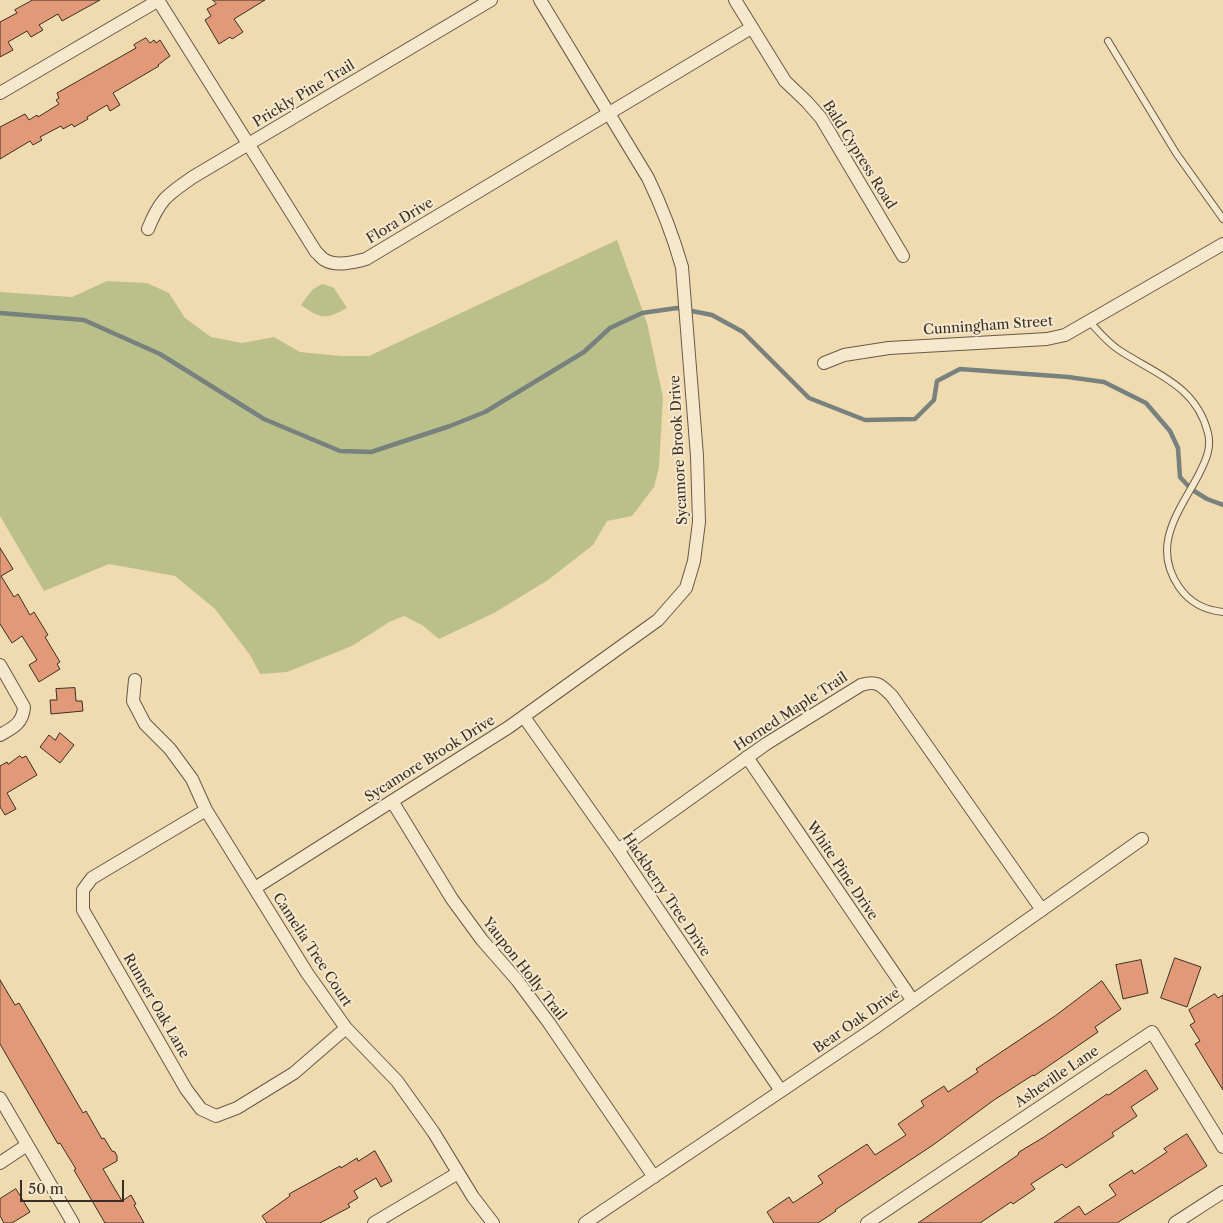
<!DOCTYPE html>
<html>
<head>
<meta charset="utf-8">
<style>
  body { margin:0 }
  #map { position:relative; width:1223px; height:1223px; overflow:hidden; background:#f0dbb1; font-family:"Libre Caslon Text",serif }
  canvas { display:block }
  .scale { position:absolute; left:20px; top:1180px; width:104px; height:22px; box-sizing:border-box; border:2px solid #392f26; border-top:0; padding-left:6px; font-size:15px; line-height:18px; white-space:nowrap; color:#392f26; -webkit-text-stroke:4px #f5e8cc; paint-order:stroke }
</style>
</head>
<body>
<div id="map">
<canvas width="1223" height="1223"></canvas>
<div class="scale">50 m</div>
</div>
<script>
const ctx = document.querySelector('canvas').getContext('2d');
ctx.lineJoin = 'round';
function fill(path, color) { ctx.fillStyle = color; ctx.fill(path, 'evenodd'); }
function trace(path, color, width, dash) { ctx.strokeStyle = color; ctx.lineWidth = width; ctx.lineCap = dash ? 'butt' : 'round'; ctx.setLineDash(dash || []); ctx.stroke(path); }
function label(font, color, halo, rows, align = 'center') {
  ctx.font = font + ' "Libre Caslon Text",serif'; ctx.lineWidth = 4; ctx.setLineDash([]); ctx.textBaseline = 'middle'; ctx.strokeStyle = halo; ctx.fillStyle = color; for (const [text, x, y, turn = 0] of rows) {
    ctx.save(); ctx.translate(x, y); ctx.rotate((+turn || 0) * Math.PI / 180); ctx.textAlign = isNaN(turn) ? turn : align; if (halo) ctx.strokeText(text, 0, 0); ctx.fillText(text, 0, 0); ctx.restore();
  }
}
fill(new Path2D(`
  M617,240L647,323L663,397L659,467L654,487L632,516L607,521L593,545L548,580L494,613L439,639L422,625L404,616L389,622L352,646L287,672L260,674L250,655L215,609L175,576L109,564L44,591L0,516V292L72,297L107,281L147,283L169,293L185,318L211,337L242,343L274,337L300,352L341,356H369Z
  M323,284L334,288L347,308C325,320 321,319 301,305C307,297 312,287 323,284Z`), '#bbc08a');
trace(new Path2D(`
  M0,313L84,320L160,354L264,419L340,451L371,452L450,426L485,412L584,352L610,328L642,313L677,308L712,315L743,332L809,398L865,420L915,419L934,400L937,381L960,369L1068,377L1104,382L1146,403L1170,431L1178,448L1180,477L1191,489L1207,499L1223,505`), '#77817e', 4.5);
const building = new Path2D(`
  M33,0H100L62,21L58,14L39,25L43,30L31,37L27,31L8,42L13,50L0,57V22L17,13L15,10Z
  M213,0H265L234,19L243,32L232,39L230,37L219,44L205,20L211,16L207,9L216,4Z
  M146,38L150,43L154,40L156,43L160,40L170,56L158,65L159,66L113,93L120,105L110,111L107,105L87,117L88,119L74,127L72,124L63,129L61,126L40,137L42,140L33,145L30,141L0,159V127L25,114L29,120L37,115L38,117L59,104L56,100L59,98L57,93L136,48L134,45Z
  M0,548L13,569L1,576L14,597L18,594L30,615L34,612L48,635L45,637L60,662L57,664L60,669L39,682L29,665L37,660L22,636L12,643L0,624Z
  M75,688L76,701H82L83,711L51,714L50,700H57L56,689Z
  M60,733L74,745L60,763L40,747L49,735L55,740Z
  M20,756L22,758L26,756L37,775L7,793L16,809L5,815L0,807V766L7,762L8,764Z
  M1175,958L1201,967L1187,1007L1161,998Z
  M1141,960L1148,993L1123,999L1116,965Z
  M0,980L15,1005L19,1003L83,1113L86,1111L102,1139L104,1138L112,1151L115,1152L117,1156V1161L103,1169L122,1201L131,1195L136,1204L134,1205L144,1223H105L74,1170L76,1169L60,1143L58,1144L0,1044Z
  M1102,981L1121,1009L1095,1027L1098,1032L1034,1076L1033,1075L994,1100L933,1145L835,1210L836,1211L818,1223H774L767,1212L789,1197L793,1203L823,1183L818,1176L867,1144L875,1155L906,1135L898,1124L924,1106L921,1101L944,1086L948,1092L978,1072L976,1069L1055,1016Z
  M1215,994L1218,998L1223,995V1090L1195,1044L1200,1041L1190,1025L1195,1022L1189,1010Z
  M1146,1070L1158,1089L1131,1107L1137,1116L1112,1133L1114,1136L1066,1168L1062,1164L1031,1184L1035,1189L1013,1204L1011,1202L980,1223H918L1018,1155L1019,1152L1044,1137L1107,1094L1108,1095Z
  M1187,1134L1207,1166L1117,1223H1054L1079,1206L1085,1215L1116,1195L1109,1185L1132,1170L1134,1174L1167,1152L1164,1149Z
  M375,1151L392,1181L381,1187L376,1178L354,1191L358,1198L348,1204L350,1207L320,1223H267L262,1216L290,1196L289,1194L340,1166L341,1168L357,1158L358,1161Z
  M16,1189L30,1212L12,1223H4L0,1216V1199Z`);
fill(building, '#e19977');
trace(building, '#392f26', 1);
const service = new Path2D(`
  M1108,41L1176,153L1223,219
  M1090,322C1099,332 1107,342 1119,350C1155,374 1196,385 1208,433C1212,449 1205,462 1198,476C1178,513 1151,546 1179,587C1190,603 1204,610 1223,612`);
const minor = new Path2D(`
  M158,0L316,252C319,254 322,259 325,260C336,267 355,262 366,259L751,28
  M735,0L785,81L807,102L821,118L903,256
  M0,93L159,0
  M148,229C160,199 167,195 193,177L491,0
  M824,363L844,355L889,348L1047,339L1065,335L1223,244
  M0,665L24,707C23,723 13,728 0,735
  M135,680L133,701L145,724L170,749L192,779L206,810L307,973L346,1028L397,1081L434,1133L473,1197L493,1223
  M524,717L618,850L781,1091
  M747,757L913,1001
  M392,801L452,899L482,940L517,980L549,1023L654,1177
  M206,810L92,878L83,890V910L186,1089L201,1109L216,1116L237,1108L294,1073L346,1028
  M618,850L766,744L861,685C877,680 881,685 892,696L1042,910
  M255,888L509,727L658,620L686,588L694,561L699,522L697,456L682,267C673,236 662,207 648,178L540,0
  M0,1098L73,1223
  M0,1163L27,1145
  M374,1223L458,1173
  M585,1223L873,1029L1142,839
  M867,1223L1152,1032L1223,1147
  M1175,1223L1223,1192`);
trace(service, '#675a49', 8);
trace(minor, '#675a49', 14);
trace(service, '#f5e8cc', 6);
trace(minor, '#f5e8cc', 12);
label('14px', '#392f26', '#f5e8cc', [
  ["Prickly Pine Trail",304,94,-31],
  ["Bald Cypress Road",859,155,58],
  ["Flora Drive",400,221,-31],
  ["Cunningham Street",988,326,-4],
  ["Sycamore Brook Drive",679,450,-93],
  ["Horned Maple Trail",791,712,-33],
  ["Sycamore Brook Drive",430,759,-32],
  ["White Pine Drive",842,871,56],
  ["Hackberry Tree Drive",666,895,56],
  ["Camelia Tree Court",312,950,57],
  ["Yaupon Holly Trail",524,969,52],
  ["Runner Oak Lane",156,1006,60],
  ["Bear Oak Drive",857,1021,-35],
  ["Asheville Lane",1057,1077,-34]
]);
</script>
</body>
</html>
